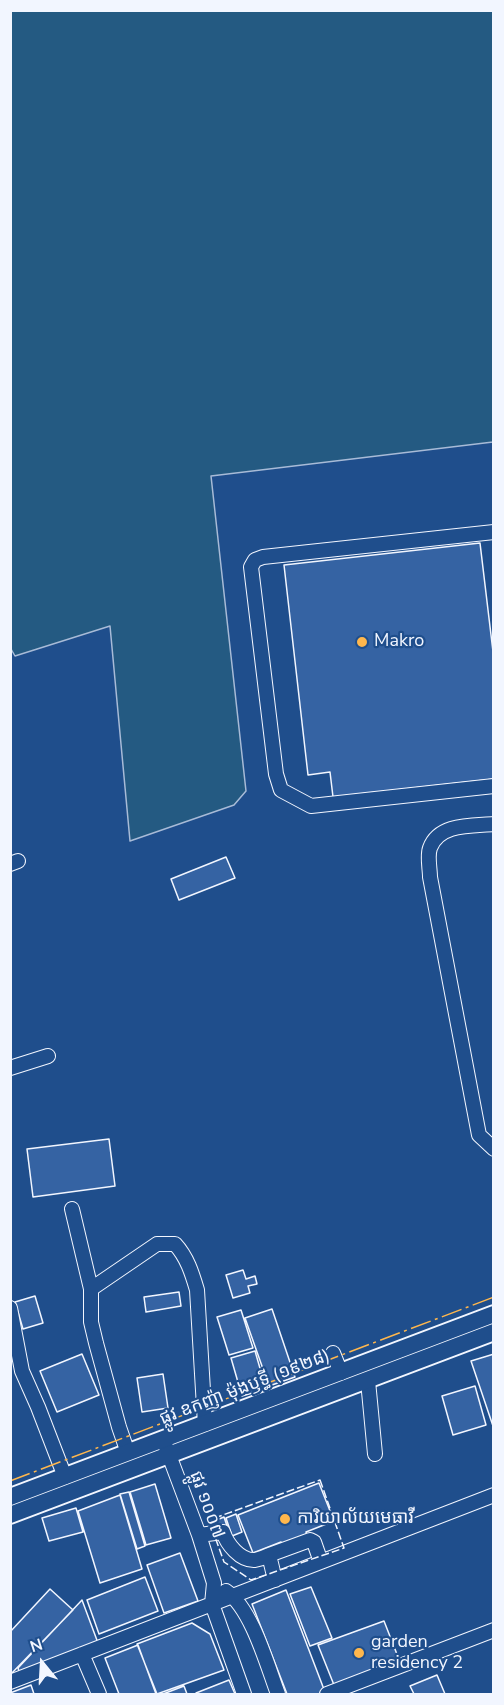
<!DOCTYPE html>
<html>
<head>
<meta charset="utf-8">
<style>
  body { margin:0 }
  #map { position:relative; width:504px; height:1705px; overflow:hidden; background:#1f4e8c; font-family:"Nunito Sans",sans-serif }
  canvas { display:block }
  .frame { position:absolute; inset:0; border:12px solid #f2f6ff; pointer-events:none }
  .north { position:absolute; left:12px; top:1633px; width:60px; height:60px; -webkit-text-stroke:4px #1f4e8c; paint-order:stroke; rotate:342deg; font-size:16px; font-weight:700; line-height:24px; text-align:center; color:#f2f6ff }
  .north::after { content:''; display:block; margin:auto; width:21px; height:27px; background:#f2f6ff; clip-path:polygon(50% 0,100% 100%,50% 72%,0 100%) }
</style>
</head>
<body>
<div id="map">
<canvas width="504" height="1705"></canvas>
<div class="frame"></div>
<div class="north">N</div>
</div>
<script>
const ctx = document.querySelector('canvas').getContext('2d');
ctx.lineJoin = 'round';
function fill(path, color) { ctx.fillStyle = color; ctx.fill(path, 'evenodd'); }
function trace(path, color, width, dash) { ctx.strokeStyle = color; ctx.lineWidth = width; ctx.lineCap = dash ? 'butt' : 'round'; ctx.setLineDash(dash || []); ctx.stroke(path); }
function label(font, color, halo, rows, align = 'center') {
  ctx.font = font + ' "Nunito Sans","Noto Sans Khmer",sans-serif'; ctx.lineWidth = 4.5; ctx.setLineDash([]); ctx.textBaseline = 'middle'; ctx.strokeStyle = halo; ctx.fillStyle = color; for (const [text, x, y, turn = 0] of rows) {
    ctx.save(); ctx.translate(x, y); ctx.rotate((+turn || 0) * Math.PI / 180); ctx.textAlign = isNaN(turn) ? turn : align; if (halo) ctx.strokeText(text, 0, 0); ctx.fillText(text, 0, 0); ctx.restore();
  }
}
const green = new Path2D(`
  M10,11H493V442L211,476L246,791L234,805L130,841L110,626L15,656L11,649Z`);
fill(green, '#245a82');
trace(green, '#a8bbd7', 1.5);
const building = new Path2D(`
  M480,543L494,660V779L333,797L330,772L308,775L284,565Z
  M226,857L235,878L179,900L171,879Z
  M109,1139L115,1186L33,1197L27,1149Z
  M243,1270L246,1279L255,1276L257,1284L248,1286L250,1293L233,1298L226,1275Z
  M179,1292L181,1306L146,1312L144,1297Z
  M35,1296L43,1323L23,1329L15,1302Z
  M272,1309L295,1377L269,1386L245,1318Z
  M241,1310L253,1348L229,1355L217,1317Z
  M255,1351L266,1389L242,1396L231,1358Z
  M82,1354L99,1395L57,1412L40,1371Z
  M494,1354V1426H493L471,1361Z
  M163,1374L168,1408L142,1412L137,1378Z
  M475,1386L486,1425L453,1435L442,1396Z
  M319,1483L334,1521L306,1532L307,1536L283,1545L281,1542L253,1553L238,1515Z
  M155,1484L171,1538L146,1545L130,1492Z
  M129,1492L145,1546L137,1549L120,1494Z
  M120,1495L142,1569L100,1583L78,1511Z
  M76,1508L83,1532L49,1541L42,1518Z
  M236,1514L242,1532L232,1536L226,1518Z
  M224,1517L227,1526L215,1530L212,1522Z
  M180,1553L198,1601L164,1613L147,1565Z
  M145,1577L158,1611L99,1634L87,1600Z
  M311,1587L332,1638L310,1646L290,1594Z
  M50,1589L73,1610L10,1675V1632Z
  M286,1590L325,1692L318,1694H287L252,1604Z
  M82,1600L98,1643L20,1675L18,1668Z
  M384,1621L400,1662L334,1685L318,1645Z
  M192,1623L210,1634L224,1670L157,1694L137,1644Z
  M138,1645L156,1694H119L105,1658Z
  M437,1675L445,1694H414L410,1686Z
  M229,1680L235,1694H197L196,1693Z
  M31,1685L34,1694H10V1693Z
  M184,1686L187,1694H163Z`);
fill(building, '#3563a3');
trace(building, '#f2f6ff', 1.5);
const minor = new Path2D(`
  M494,532L263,557L255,560L251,567L276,774L281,790L311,806L494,786
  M494,824C472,826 439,823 430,848C427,856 430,869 430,877L479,1135L494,1149
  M10,864L18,861
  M10,1068L48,1056
  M72,1209L91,1289V1322L96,1343L119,1427L128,1453
  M91,1289L157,1244H175C187,1257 192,1273 197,1290L205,1424
  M10,1308L22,1371L38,1407L65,1477
  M333,1353L341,1373
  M368,1381L375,1454
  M166,1447L199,1535L214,1583L212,1604L244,1694
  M199,1535L223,1532C227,1544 240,1561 255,1560C260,1559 265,1557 269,1555
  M275,1580L269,1555L310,1540L314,1542L321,1562
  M226,1591C252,1609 267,1665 278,1694
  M82,1654L99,1694
  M10,1682L494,1495
  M327,1694L494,1630`);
const major = new Path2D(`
  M10,1497L494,1314
  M10,1515L494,1332`);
trace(minor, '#f2f6ff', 16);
trace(major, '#f2f6ff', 20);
trace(minor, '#1f4e8c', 14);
trace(major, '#1f4e8c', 16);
trace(new Path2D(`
  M320,1480L344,1548L251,1580L224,1562L209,1520Z`), '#f2f6ff', 1.5, [8, 3]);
trace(new Path2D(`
  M10,1481L494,1297`), '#ffb74d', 1.5, [21, 4.5, 3, 4.5]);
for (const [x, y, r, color] of [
  [362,642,6,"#ffb74d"],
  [285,1519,6,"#ffb74d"],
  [359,1653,6,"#ffb74d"]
]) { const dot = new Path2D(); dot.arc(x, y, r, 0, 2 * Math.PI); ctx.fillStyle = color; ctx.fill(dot); trace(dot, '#1f4e8c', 2); }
label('18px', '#f2f6ff', '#1f4e8c', [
  ["Makro",374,642],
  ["ការិយាល័យមេធាវី",297,1519],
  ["garden",371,1643],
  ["residency 2",371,1664]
], 'left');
label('18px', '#f2f6ff', '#1f4e8c', [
  ["ផ្លូវ ឧកញ៉ា ម៉ុងឫទ្ធី (១៩២៨)",245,1388,-21],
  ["ផ្លូវ ១០០៧",206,1505,70]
]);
</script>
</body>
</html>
